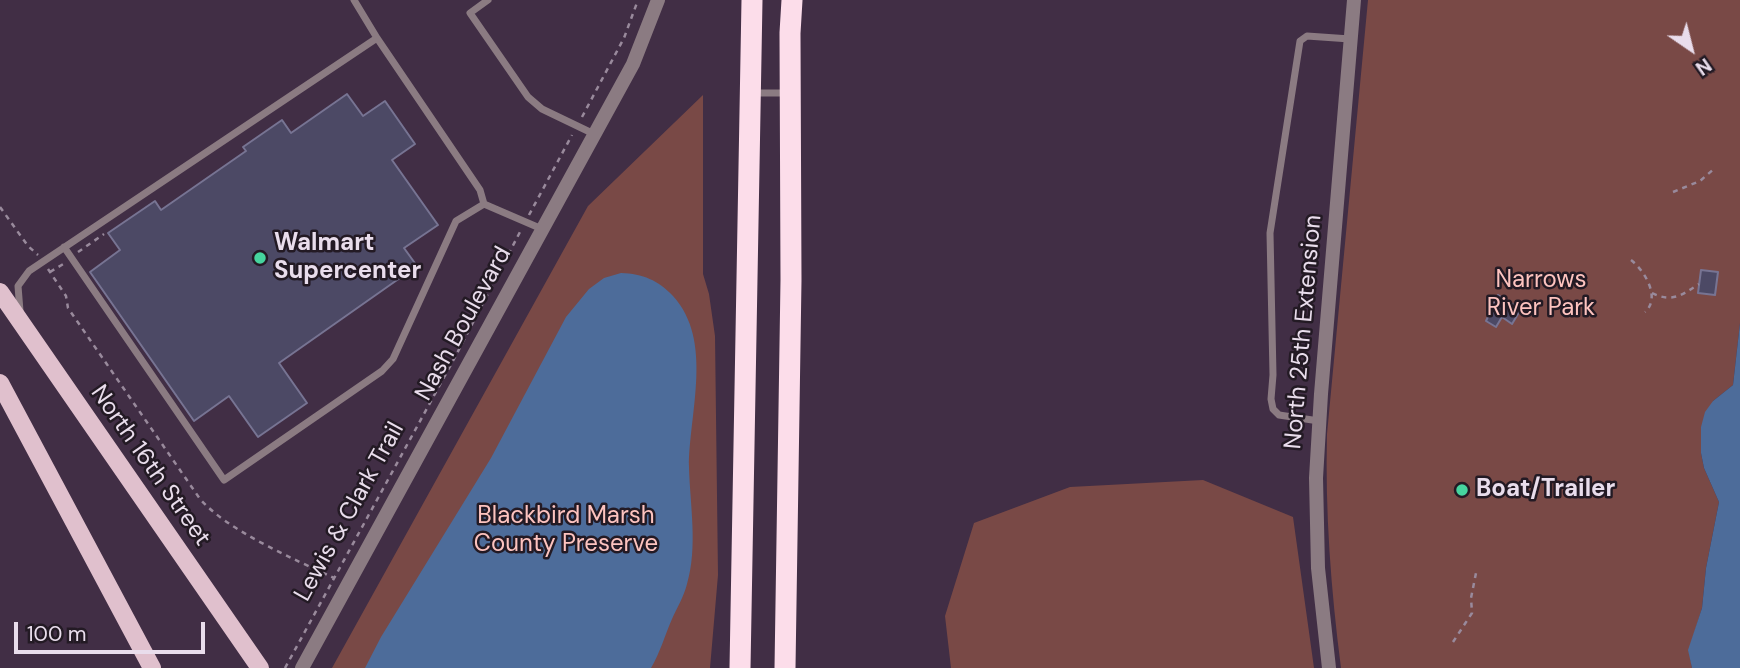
<!DOCTYPE html>
<html>
<head>
<meta charset="utf-8">
<style>
  body { margin:0 }
  #map { position:relative; width:1740px; height:668px; overflow:hidden; background:#412e45; font-family:"DM Sans",sans-serif }
  canvas { display:block }
  .north { position:absolute; left:1656px; top:14px; width:70px; height:70px; -webkit-text-stroke:5px #231a24; paint-order:stroke; rotate:145deg; font-size:19px; font-weight:700; line-height:28px; text-align:center; color:#e9ddec }
  .north::after { content:''; display:block; margin:auto; width:24px; height:32px; background:#e9ddec; clip-path:polygon(50% 0,100% 100%,50% 72%,0 100%) }
  .scale { position:absolute; left:14px; top:622px; width:191px; height:32px; box-sizing:border-box; border:4px solid #e9ddec; border-top:0; padding-left:9px; font-size:21px; line-height:24px; white-space:nowrap; color:#e9ddec; -webkit-text-stroke:5px #231a24; paint-order:stroke }
</style>
</head>
<body>
<div id="map">
<canvas width="1740" height="668"></canvas>
<div class="north">N</div>
<div class="scale">100 m</div>
</div>
<script>
const ctx = document.querySelector('canvas').getContext('2d');
ctx.lineJoin = 'round';
function fill(path, color) { ctx.fillStyle = color; ctx.fill(path, 'evenodd'); }
function trace(path, color, width, dash) { ctx.strokeStyle = color; ctx.lineWidth = width; ctx.lineCap = dash ? 'butt' : 'round'; ctx.setLineDash(dash || []); ctx.stroke(path); }
function label(font, color, halo, rows, align = 'center') {
  ctx.font = font + ' "DM Sans",sans-serif'; ctx.lineWidth = 5; ctx.setLineDash([]); ctx.textBaseline = 'middle'; ctx.strokeStyle = halo; ctx.fillStyle = color; for (const [text, x, y, turn = 0] of rows) {
    ctx.save(); ctx.translate(x, y); ctx.rotate((+turn || 0) * Math.PI / 180); ctx.textAlign = isNaN(turn) ? turn : align; if (halo) ctx.strokeText(text, 0, 0); ctx.fillText(text, 0, 0); ctx.restore();
  }
}
fill(new Path2D(`
  M1368,0H1740V323L1733,385L1713,401L1701,453L1704,468L1719,502L1706,568L1702,608L1689,650L1692,668H1341C1331,590 1325,512 1327,434Z
  M703,95V274L709,294L715,336L718,575L710,668H332L588,206Z
  M1203,480L1293,517L1314,668H951L945,616L974,523L1070,487Z`), '#794946');
fill(new Path2D(`
  M621,273C643,274 658,280 673,296C714,341 689,413 689,467C690,505 698,547 687,584C684,596 677,608 672,619C665,635 660,653 651,668H365L381,637L491,458L566,317L589,289L604,278Z
  M1740,323V668H1692L1688,650L1702,608L1706,568L1719,502L1704,468L1701,453V427L1705,412L1713,401L1733,385Z`), '#4d6c9a');
const building = new Path2D(`
  M347,94L363,116L385,101L415,144L392,160L438,225L404,248L417,266L279,363L307,403L258,437L229,396L194,421L90,272L120,250L108,233L155,201L161,210L246,151L243,147L282,120L291,133Z
  M1701,270L1718,272L1715,295L1698,293Z
  M1498,295L1521,309L1512,324L1502,317L1496,327L1486,321Z`);
fill(building, '#4c4965');
trace(building, '#777493', 2);
trace(new Path2D(`
  M582,117L624,38L638,0
  M1673,192L1700,181L1715,168
  M0,207L28,246L38,255
  M529,215L572,135
  M78,252L104,234
  M1631,260C1645,271 1661,298 1645,312
  M48,269L66,296L68,308L200,499C228,531 294,559 334,578
  M50,272L65,263
  M1652,293C1672,303 1682,295 1699,284
  M1453,642L1472,613L1471,598L1476,573
  M285,668L454,359L521,230`), '#998a9c', 2.5, [5, 5]);
trace(new Path2D(`
  M354,0L377,38
  M488,0L470,13L528,97L542,109L594,134
  M752,93H789
  M64,247L224,480L382,371L393,359L456,221L484,204
  M20,311L18,286L29,271L377,38L480,190L484,204L542,229
  M1319,421L1279,415L1273,409L1271,399L1273,375L1270,233L1300,41L1307,36L1350,39`), '#8b7b82', 7);
trace(new Path2D(`
  M1329,668L1318,568L1316,478L1321,394L1354,0`), '#8b7b82', 14);
trace(new Path2D(`
  M302,668L633,64L658,0`), '#8b7b82', 14);
trace(new Path2D(`
  M0,292L260,668
  M0,383L152,668`), '#e0c0cd', 18);
trace(new Path2D(`
  M740,668L752,0
  M785,668L791,280L790,33L792,0`), '#fcddea', 21);
for (const [x, y, r, color] of [
  [260,258,7,"#46d49e"],
  [1462,490,7,"#46d49e"]
]) { const dot = new Path2D(); dot.arc(x, y, r, 0, 2 * Math.PI); ctx.fillStyle = color; ctx.fill(dot); trace(dot, '#231a24', 2.5); }
label('bold 24px', '#e9ddec', '#231a24', [
  ["Walmart",274,244],
  ["Supercenter",274,272],
  ["Boat/Trailer",1476,490]
], 'left');
label('24px', '#fdc3bf', '#231a24', [
  ["Narrows",1541,281],
  ["River Park",1541,309],
  ["Blackbird Marsh",566,517],
  ["County Preserve",566,545]
]);
label('24px', '#e9ddec', '#231a24', [
  ["Nash Boulevard",464,324,-61],
  ["North 25th Extension",1304,332,-85],
  ["North 16th Street",150,466,55],
  ["Lewis & Clark Trail",350,512,-61]
]);
</script>
</body>
</html>
